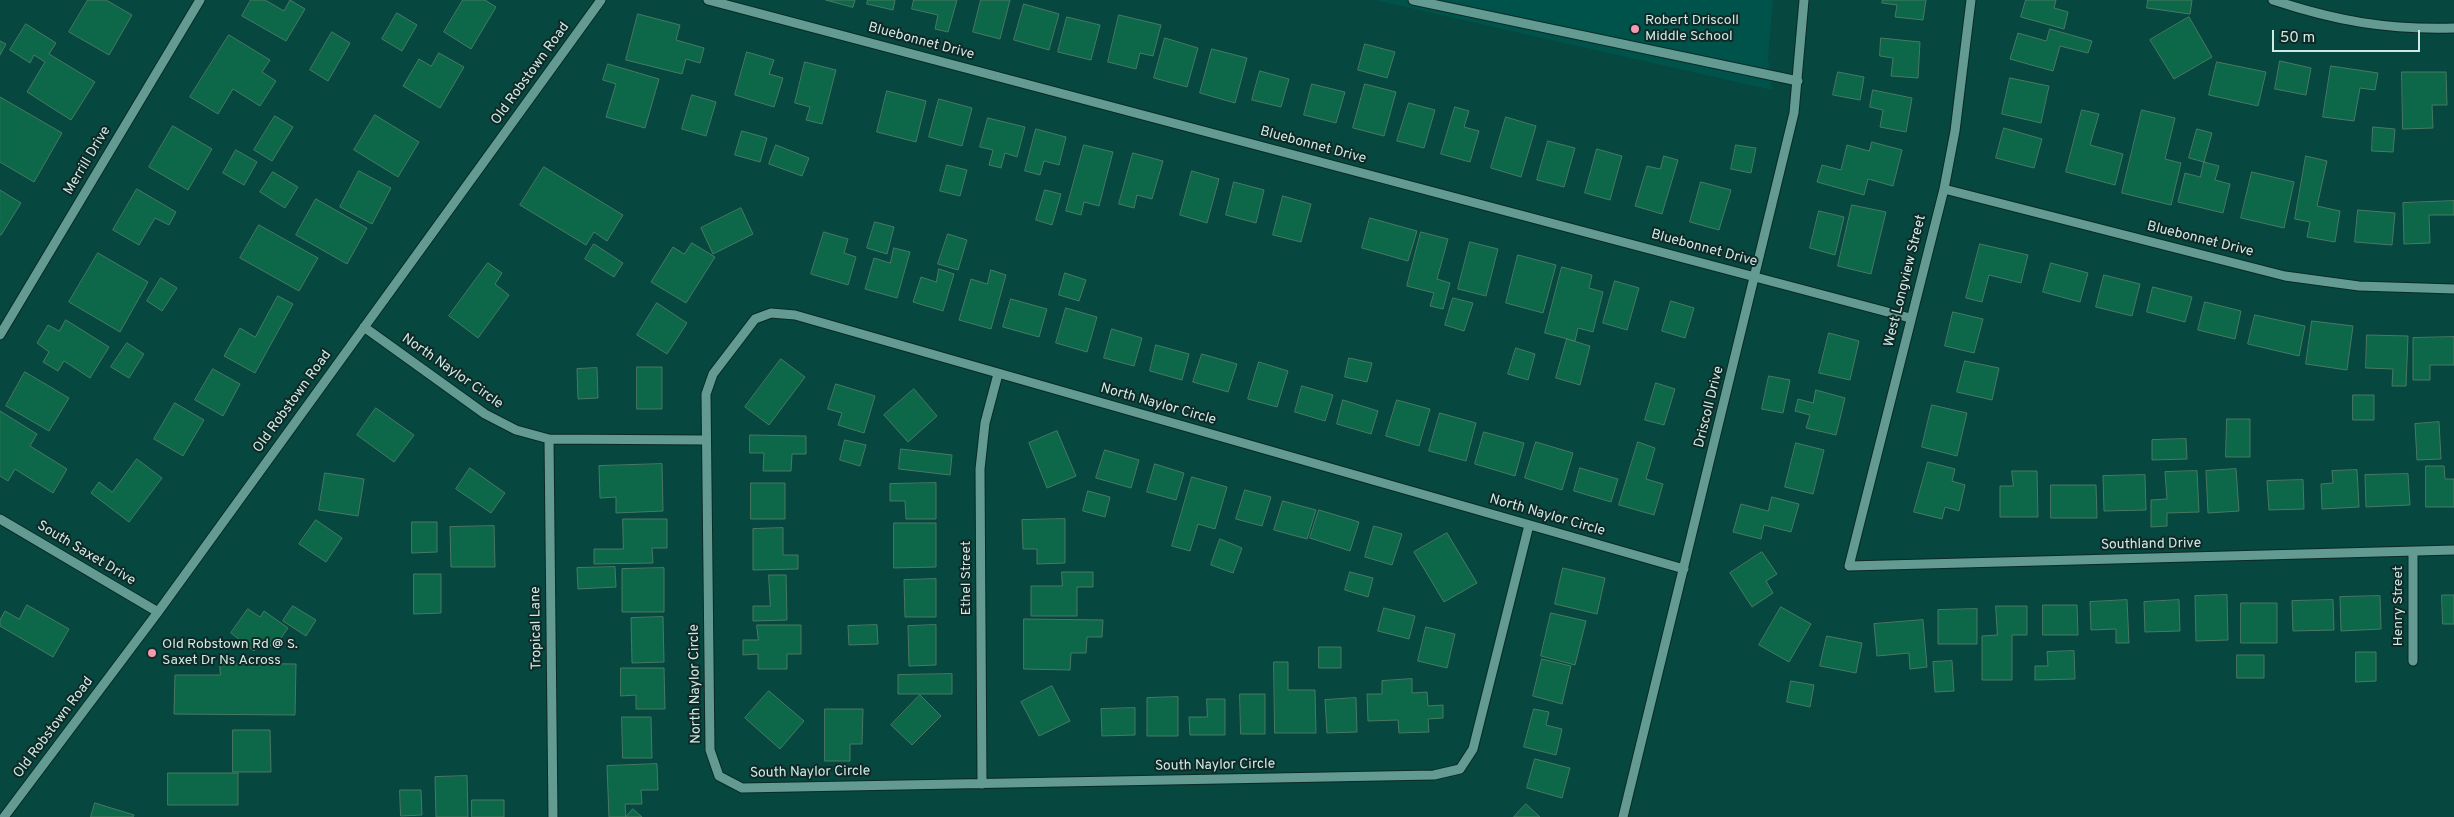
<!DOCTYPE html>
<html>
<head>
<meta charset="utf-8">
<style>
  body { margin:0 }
  #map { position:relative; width:2454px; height:817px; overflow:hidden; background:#064740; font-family:Overpass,sans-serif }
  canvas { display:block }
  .scale { position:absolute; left:2272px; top:30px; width:148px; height:22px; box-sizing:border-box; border:2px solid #cdeae5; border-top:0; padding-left:6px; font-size:15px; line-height:18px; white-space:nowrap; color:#cdeae5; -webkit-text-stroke:4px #112926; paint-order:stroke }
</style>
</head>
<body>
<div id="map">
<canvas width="2454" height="817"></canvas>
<div class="scale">50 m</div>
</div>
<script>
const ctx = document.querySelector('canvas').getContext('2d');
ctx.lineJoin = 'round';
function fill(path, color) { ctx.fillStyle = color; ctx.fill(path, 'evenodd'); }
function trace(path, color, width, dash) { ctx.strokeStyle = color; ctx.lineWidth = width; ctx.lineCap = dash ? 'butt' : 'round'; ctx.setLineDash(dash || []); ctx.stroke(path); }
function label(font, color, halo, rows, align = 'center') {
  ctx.font = font + ' Overpass,sans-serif'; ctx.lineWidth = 4; ctx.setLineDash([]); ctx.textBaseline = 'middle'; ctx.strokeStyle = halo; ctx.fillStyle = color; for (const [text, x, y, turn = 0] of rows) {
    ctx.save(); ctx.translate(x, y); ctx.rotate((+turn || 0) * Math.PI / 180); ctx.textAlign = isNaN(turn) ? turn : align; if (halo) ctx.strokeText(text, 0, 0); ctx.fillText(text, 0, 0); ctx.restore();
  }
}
fill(new Path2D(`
  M1375,0H1773L1768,57L1772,90Z`), '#00534b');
const building = new Path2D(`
  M88,0H106L132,15L109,55L69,32Z
  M251,0H265L284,11L290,0L305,9L286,41L242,16Z
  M463,0H485L496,7L471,49L444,32Z
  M826,0H855L853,7Z
  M868,0H895L893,10L867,4Z
  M914,0H957L948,32L935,29L938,15L912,9Z
  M981,0H1010L1000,39L973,32Z
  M1883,0H1926L1923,20L1895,17L1897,5L1882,3Z
  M2026,0H2056L2054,8L2068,12L2064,29L2021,17Z
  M2148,0H2192L2190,14L2147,8Z
  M1024,4L1059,14L1049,50L1014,40Z
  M397,13L417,25L402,51L382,39Z
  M638,14L680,25L676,40L704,48L700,63L686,59L682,74L626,60Z
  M1119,15L1161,25L1153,56L1140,53L1136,69L1108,62Z
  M1067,17L1100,25L1091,60L1058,52Z
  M2189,17L2212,57L2174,79L2150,40Z
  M26,24L56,43L49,54L95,82L71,120L27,92L45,62L34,55L30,63L10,50Z
  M2050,29L2092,41L2088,53L2060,46L2053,71L2010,59L2018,33L2046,41Z
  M332,32L350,43L328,81L310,70Z
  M229,35L270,60L262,72L276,81L260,106L233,89L218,114L190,97Z
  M1165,38L1198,48L1187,87L1154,78Z
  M1881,38L1920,42L1918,78L1891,76L1893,58L1880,56Z
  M0,41L6,44L0,55Z
  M1365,44L1395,52L1387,78L1358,70Z
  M1212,49L1247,58L1235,103L1200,93Z
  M747,52L774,60L769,74L783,78L774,107L735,95Z
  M439,53L464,67L440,108L403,86L419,59L431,66Z
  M2280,61L2311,68L2306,95L2275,89Z
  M805,62L836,70L822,124L806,120L810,107L795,103Z
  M2217,62L2266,72L2258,106L2209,95Z
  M608,64L659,79L645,128L606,117L616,84L603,80Z
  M2331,66L2378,73L2375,90L2360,88L2354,121L2323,117Z
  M1260,71L1289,79L1281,107L1252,100Z
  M1838,72L1864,77L1860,100L1833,95Z
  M2402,72H2446L2447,105H2432L2433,128L2403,129Z
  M2010,78L2049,86L2041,123L2002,114Z
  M1312,84L1345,92L1336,123L1304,115Z
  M1365,84L1396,92L1384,136L1353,128Z
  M1873,90L1912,98L1906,132L1880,127L1883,110L1870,107Z
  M887,91L926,101L916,142L877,132Z
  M692,95L716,102L706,136L682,129Z
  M0,97L62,133L34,182L0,162Z
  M939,99L972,108L962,146L929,137Z
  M1409,103L1435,110L1424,148L1397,141Z
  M1455,107L1469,111L1464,127L1479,131L1470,162L1441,154Z
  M2082,110L2099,114L2090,145L2123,154L2115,185L2066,172Z
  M2142,110L2175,118L2165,159L2181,163L2171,205L2122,193Z
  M375,115L419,142L398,177L354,150Z
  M275,116L293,127L272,161L254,150Z
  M1506,117L1536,126L1521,177L1491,168Z
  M988,118L1025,127L1017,157L1005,153L1001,168L989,165L993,150L980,147Z
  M173,126L212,149L188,190L149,167Z
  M2373,127L2395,129L2393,152L2372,151Z
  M2004,128L2042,139L2034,168L1996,158Z
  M1036,129L1066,137L1059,165L1044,161L1040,175L1025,171Z
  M2197,129L2212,133L2204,162L2189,158Z
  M742,131L767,138L760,162L735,155Z
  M1548,141L1575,148L1564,187L1537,180Z
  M1872,142L1902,150L1893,186L1868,179L1864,195L1817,182L1822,165L1841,170L1847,145L1869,151Z
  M776,145L809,158L802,176L769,164Z
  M1084,145L1113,152L1099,206L1084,202L1081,215L1066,211Z
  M1736,145L1756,148L1751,173L1731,169Z
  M1597,149L1622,156L1610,200L1585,193Z
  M236,150L257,162L244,185L223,173Z
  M1133,153L1163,161L1152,199L1137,195L1134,208L1119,204Z
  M1664,156L1678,160L1662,214L1635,206L1647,166L1660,169Z
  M2306,156L2327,161L2317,206L2340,211L2335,242L2307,237L2310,222L2295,219Z
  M2204,162L2219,166L2215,180L2230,184L2223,213L2178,202L2185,173L2200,177Z
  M947,165L967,170L960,196L940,191Z
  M544,167L623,215L607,241L594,232L586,245L520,205Z
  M359,171L391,188L372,224L340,207Z
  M1192,171L1219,179L1207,223L1180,215Z
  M273,172L298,187L285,208L260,192Z
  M2252,172L2294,182L2284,228L2241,218Z
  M1234,182L1264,190L1256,223L1226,215Z
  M1701,182L1731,190L1719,230L1690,222Z
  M137,189L176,212L169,225L155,218L139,245L113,230Z
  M0,190L21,203L1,235H0Z
  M1045,190L1061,194L1052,225L1036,220Z
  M1283,196L1311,204L1301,242L1273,235Z
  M316,199L367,228L347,264L296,235Z
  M2454,201V215H2429L2430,243L2404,244L2403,203Z
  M1852,205L1886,212L1871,274L1838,266Z
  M741,208L753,234L713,254L701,228Z
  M2358,210L2395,213L2392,245L2355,242Z
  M1819,211L1844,217L1835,255L1810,248Z
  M1370,218L1417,231L1408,261L1362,248Z
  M875,222L894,227L887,254L867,248Z
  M259,225L318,258L299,291L240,258Z
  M824,232L848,239L844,253L856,257L848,285L811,274Z
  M1421,232L1448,239L1437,279L1450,283L1443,309L1430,306L1434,293L1407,286Z
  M948,234L967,240L958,270L938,264Z
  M1470,242L1498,249L1486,296L1458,289Z
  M692,243L715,257L686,303L651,282L673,247L684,254Z
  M594,244L623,263L614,277L585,259Z
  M1980,244L2028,255L2021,283L1989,275L1982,302L1966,298Z
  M894,248L910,252L897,298L865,289L874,258L890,263Z
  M98,253L148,282L120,332L69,302Z
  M1518,255L1556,265L1543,313L1506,303Z
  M488,263L502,273L495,284L509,295L478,338L449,316Z
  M2051,263L2088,273L2080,302L2043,292Z
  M1562,267L1592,275L1589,288L1603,292L1593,332L1578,328L1575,341L1545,333Z
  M939,269L954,274L943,311L913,302L921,277L936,282Z
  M991,270L1006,275L991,329L959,320L971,279L987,284Z
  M1065,273L1086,280L1079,301L1059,295Z
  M2104,275L2140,284L2132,316L2096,307Z
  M161,278L177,288L162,311L147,301Z
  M1615,281L1639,288L1627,330L1603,323Z
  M2153,287L2192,297L2185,322L2147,312Z
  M278,296L293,304L255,373L224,356L240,328L255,337Z
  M1453,298L1473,303L1464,331L1445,325Z
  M1011,299L1047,309L1039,337L1003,327Z
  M1671,301L1694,308L1685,338L1662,331Z
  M2205,302L2241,311L2235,339L2198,330Z
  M657,303L687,323L667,354L637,335Z
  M1066,308L1097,317L1087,352L1056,343Z
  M1953,312L1983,319L1974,353L1945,346Z
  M2255,315L2305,326L2299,356L2248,344Z
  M66,320L109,347L90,378L64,361L58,371L43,362L49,352L37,343L48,325L59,331Z
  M2312,321L2353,326L2347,370L2306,364Z
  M1112,329L1142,338L1134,366L1104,358Z
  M1829,333L1859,341L1850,380L1819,373Z
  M2367,335L2408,336L2406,386H2392L2393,369L2366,368Z
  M2454,337V365H2430V380H2413V338Z
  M1567,339L1590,346L1580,385L1556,378Z
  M127,343L144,354L129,378L111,367Z
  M1156,345L1189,354L1182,380L1150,371Z
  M1516,348L1535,354L1528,380L1508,374Z
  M1202,354L1237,364L1228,392L1193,382Z
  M1349,358L1372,363L1367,382L1345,377Z
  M781,359L805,377L769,425L745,407Z
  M1965,361L1999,368L1992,400L1957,392Z
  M1259,362L1288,371L1277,407L1248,399Z
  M637,367H662V409H637Z
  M597,368L598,398L578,399L577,369Z
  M213,369L240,384L223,416L195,400Z
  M25,372L69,398L49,431L6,406Z
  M1769,376L1790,380L1783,413L1762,409Z
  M1656,383L1675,389L1664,425L1645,420Z
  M836,384L875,396L864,433L838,425L842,413L828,409Z
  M1302,386L1333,395L1325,421L1295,412Z
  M914,389L937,416L908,442L884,415Z
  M1816,390L1845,398L1836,435L1806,428L1810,415L1795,411L1798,399L1813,403Z
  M2353,395H2374V420H2353Z
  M1343,400L1378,411L1371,434L1337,424Z
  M1397,400L1430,409L1419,446L1386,436Z
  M175,403L204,420L183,456L154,439Z
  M1932,405L1967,413L1957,456L1922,447Z
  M376,408L414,435L394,462L357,435Z
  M0,411L37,434L30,446L67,469L53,493L15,469L8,481L0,476Z
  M1440,413L1476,423L1466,461L1429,451Z
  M2227,419H2250V457H2226Z
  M2439,422L2441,459L2417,460L2415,424Z
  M1057,431L1076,476L1047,488L1029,443Z
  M1484,432L1524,443L1515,476L1475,464Z
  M750,435L806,436V454H792L791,471H763L764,453H750Z
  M2186,439L2187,459L2152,460V440Z
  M845,440L866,445L860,466L840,460Z
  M1536,442L1573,453L1562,490L1525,478Z
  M1638,442L1655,448L1646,479L1663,484L1654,515L1619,505Z
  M1796,443L1824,450L1813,494L1785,487Z
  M901,449L952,455L950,475L899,469Z
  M1105,450L1139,460L1131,488L1096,478Z
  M137,459L162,478L129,522L91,493L99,482L112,492Z
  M1928,462L1955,469L1952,481L1965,485L1959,511L1945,507L1942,519L1914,512Z
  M662,464L663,511L616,513V497L600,498L599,466Z
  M1155,464L1184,473L1176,500L1147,492Z
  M2426,466H2444L2445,479H2454V507H2426Z
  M470,468L505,493L491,513L456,489Z
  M1580,468L1618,479L1611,502L1574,491Z
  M2236,469L2239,511L2208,513L2206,471Z
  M2357,470L2359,507L2322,509L2321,484L2333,483L2332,471Z
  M2012,471H2037L2038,517H2000V486H2013Z
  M2197,471L2199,512L2167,513V526L2151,527V500L2167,499L2165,472Z
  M325,473L364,479L358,516L319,510Z
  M2408,474L2410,505L2366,507L2365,475Z
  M2145,475L2146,510L2104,511L2103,476Z
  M1192,477L1227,487L1215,529L1198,524L1190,551L1172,546Z
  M2303,480L2304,509L2269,510L2267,481Z
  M751,483H785V519H751Z
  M936,483V519H906L905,501H890V484Z
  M2051,485H2096L2097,518H2051Z
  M1245,490L1271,497L1262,526L1236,519Z
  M1088,491L1110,497L1105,517L1083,511Z
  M1772,497L1799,504L1791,532L1764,525L1761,539L1733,532L1741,504L1768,511Z
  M1283,501L1316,510L1307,539L1274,530Z
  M1319,510L1359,522L1350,551L1310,538Z
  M623,519H667V548H652L653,563L594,564V549H623Z
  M1065,519V563L1037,564V549H1023L1022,520Z
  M316,520L342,538L326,562L299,544Z
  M412,522H437V552L412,553Z
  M894,523H936V567L894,568Z
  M494,526L495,567H451L450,527Z
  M1374,526L1402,534L1392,565L1365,557Z
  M783,528V555H798V569L753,570V529Z
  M1447,533L1477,583L1444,602L1414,552Z
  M1220,539L1242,548L1233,573L1211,565Z
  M1762,552L1777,574L1766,581L1773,593L1752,607L1730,573Z
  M615,567L616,587L578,589L577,568Z
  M664,568V612H622V569Z
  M1563,568L1605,578L1597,614L1555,604Z
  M1062,572H1093V587H1077V616H1031V586H1062Z
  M1350,572L1373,578L1368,597L1345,590Z
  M414,574H441V613L414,614Z
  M769,575H786L787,620L753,621V606H770Z
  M936,579V617H905L904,580Z
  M2227,595L2228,640L2196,641L2195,596Z
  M2442,595H2454V624H2443Z
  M2380,596L2381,629L2341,631L2340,597Z
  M2127,600L2129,643H2116V629L2091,630L2090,602Z
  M2179,600L2180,631L2145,632L2144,602Z
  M2333,600L2334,630L2293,631L2292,601Z
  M2241,603H2277V643H2241Z
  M27,605L69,629L53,657L0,626V620L5,611L19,619Z
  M2043,605H2077L2078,635H2043Z
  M293,606L316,620L306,636L283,621Z
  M1996,606H2027V635H2012V680H1982V636L1997,635Z
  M1781,607L1811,624L1789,662L1759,645Z
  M1384,608L1415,616L1409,639L1378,631Z
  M248,609L260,617L264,611L288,628L274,648L262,640L254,651L231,633Z
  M1977,609V644H1938V610Z
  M1551,613L1586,621L1575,665L1541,656Z
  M663,617L664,662L632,663L631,618Z
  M1024,619L1103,620L1102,637H1087L1086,653H1071L1070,670L1024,669Z
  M1923,620L1927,667L1910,669L1909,653L1877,656L1874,624Z
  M757,625H801V654H787V669H758V654L743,655V640H758Z
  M877,625L878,644L849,645L848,626Z
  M936,625V665L909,666L908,626Z
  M1426,627L1455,634L1447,668L1418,661Z
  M1827,636L1862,643L1856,673L1820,666Z
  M1319,647H1341V668H1319Z
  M2074,651L2075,679L2035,680V666H2048L2047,652Z
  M2356,652H2376V681L2356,682Z
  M2237,655H2264V678H2237Z
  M1542,659L1571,666L1562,704L1533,696Z
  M1952,661L1954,691L1935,692L1933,662Z
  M1274,662H1288V690H1315L1316,733H1275Z
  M220,663L296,664L295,715L174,714L175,675H220Z
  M621,668H664L665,709H636V695L621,696Z
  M952,674V694H898V675Z
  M1412,679V693L1427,692L1428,706L1443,705V718L1428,719L1429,732L1399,733L1398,720L1368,721L1367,694H1382V681Z
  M1791,681L1814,685L1810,707L1787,702Z
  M1052,686L1070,721L1039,736L1021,702Z
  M769,691L804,721L780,749L745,718Z
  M1240,694H1265V734H1241Z
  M920,695L941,716L912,745L891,725Z
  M1178,697V736H1147V698Z
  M1356,698L1357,732L1327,733L1325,700Z
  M1207,699H1225V735H1190L1189,717H1207Z
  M1135,708V735L1102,736L1101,709Z
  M825,709H863L862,744H850V761H825Z
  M1534,709L1549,712L1546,725L1562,729L1556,755L1524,747Z
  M622,717H651L652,758H623Z
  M233,730H270L271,772H233Z
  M1535,759L1570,768L1562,798L1527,788Z
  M657,764L658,790H641L642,804H625L626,817H609L607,766Z
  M168,773H238V805H168Z
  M467,776L468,817H436L435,777Z
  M400,790H421L422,815L401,816Z
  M472,800H504V817H472Z
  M95,803L134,815L133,817H91Z
  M1526,804L1540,817H1514Z
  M633,809L642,817H626Z`);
fill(building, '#0c6849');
trace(building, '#4a7863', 1);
const minor = new Path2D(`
  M708,0L1910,318
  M1413,0L1798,81
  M1971,0L1955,131L1944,189L1849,566L2454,550
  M2273,0C2336,21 2388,30 2454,28
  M1944,189L2285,276L2359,286L2454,289
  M364,327L485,414L516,430L549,439L706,440
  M0,335L200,0
  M549,439L553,817
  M0,519L158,612
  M1529,525L1473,749L1460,769L1434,775L742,788L719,776L710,750L706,394L713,374L755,319L771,313L795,315L1684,569
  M2413,661V552
  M982,784L980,469L985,423L998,374
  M4,817L158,612L601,0
  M1623,817L1794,113L1804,0`);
trace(minor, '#0b2a26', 11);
trace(minor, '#639b93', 9);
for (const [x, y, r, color] of [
  [1635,29,5,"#f29ab0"],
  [152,653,5,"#f29ab0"]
]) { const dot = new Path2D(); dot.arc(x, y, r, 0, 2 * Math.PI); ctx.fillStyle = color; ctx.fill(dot); trace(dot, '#112926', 2); }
label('14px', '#cdeae5', '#112926', [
  ["Robert Driscoll",1645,21],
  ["Middle School",1645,37],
  ["Old Robstown Rd @ S.",162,645],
  ["Saxet Dr Ns Across",162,661]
], 'left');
label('14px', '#cdeae5', '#112926', [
  ["Bluebonnet Drive",921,42,15],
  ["Old Robstown Road",531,74,-54],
  ["Bluebonnet Drive",1313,146,15],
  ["Merrill Drive",88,161,-59],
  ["Bluebonnet Drive",2200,240,14],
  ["Bluebonnet Drive",1704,249,15],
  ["West Longview Street",1906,281,-76],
  ["North Naylor Circle",452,372,35],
  ["Old Robstown Road",293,402,-54],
  ["North Naylor Circle",1158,405,16],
  ["Driscoll Drive",1710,407,-76],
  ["North Naylor Circle",1547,516,16],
  ["Southland Drive",2151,545,-1],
  ["South Saxet Drive",86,554,31],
  ["Ethel Street",967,578,-90],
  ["Henry Street",2399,606,-90],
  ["Tropical Lane",537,628,-91],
  ["North Naylor Circle",696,684,-91],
  ["Old Robstown Road",54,728,-53],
  ["South Naylor Circle",1215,766,-1],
  ["South Naylor Circle",810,773,-1]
]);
</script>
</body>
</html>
